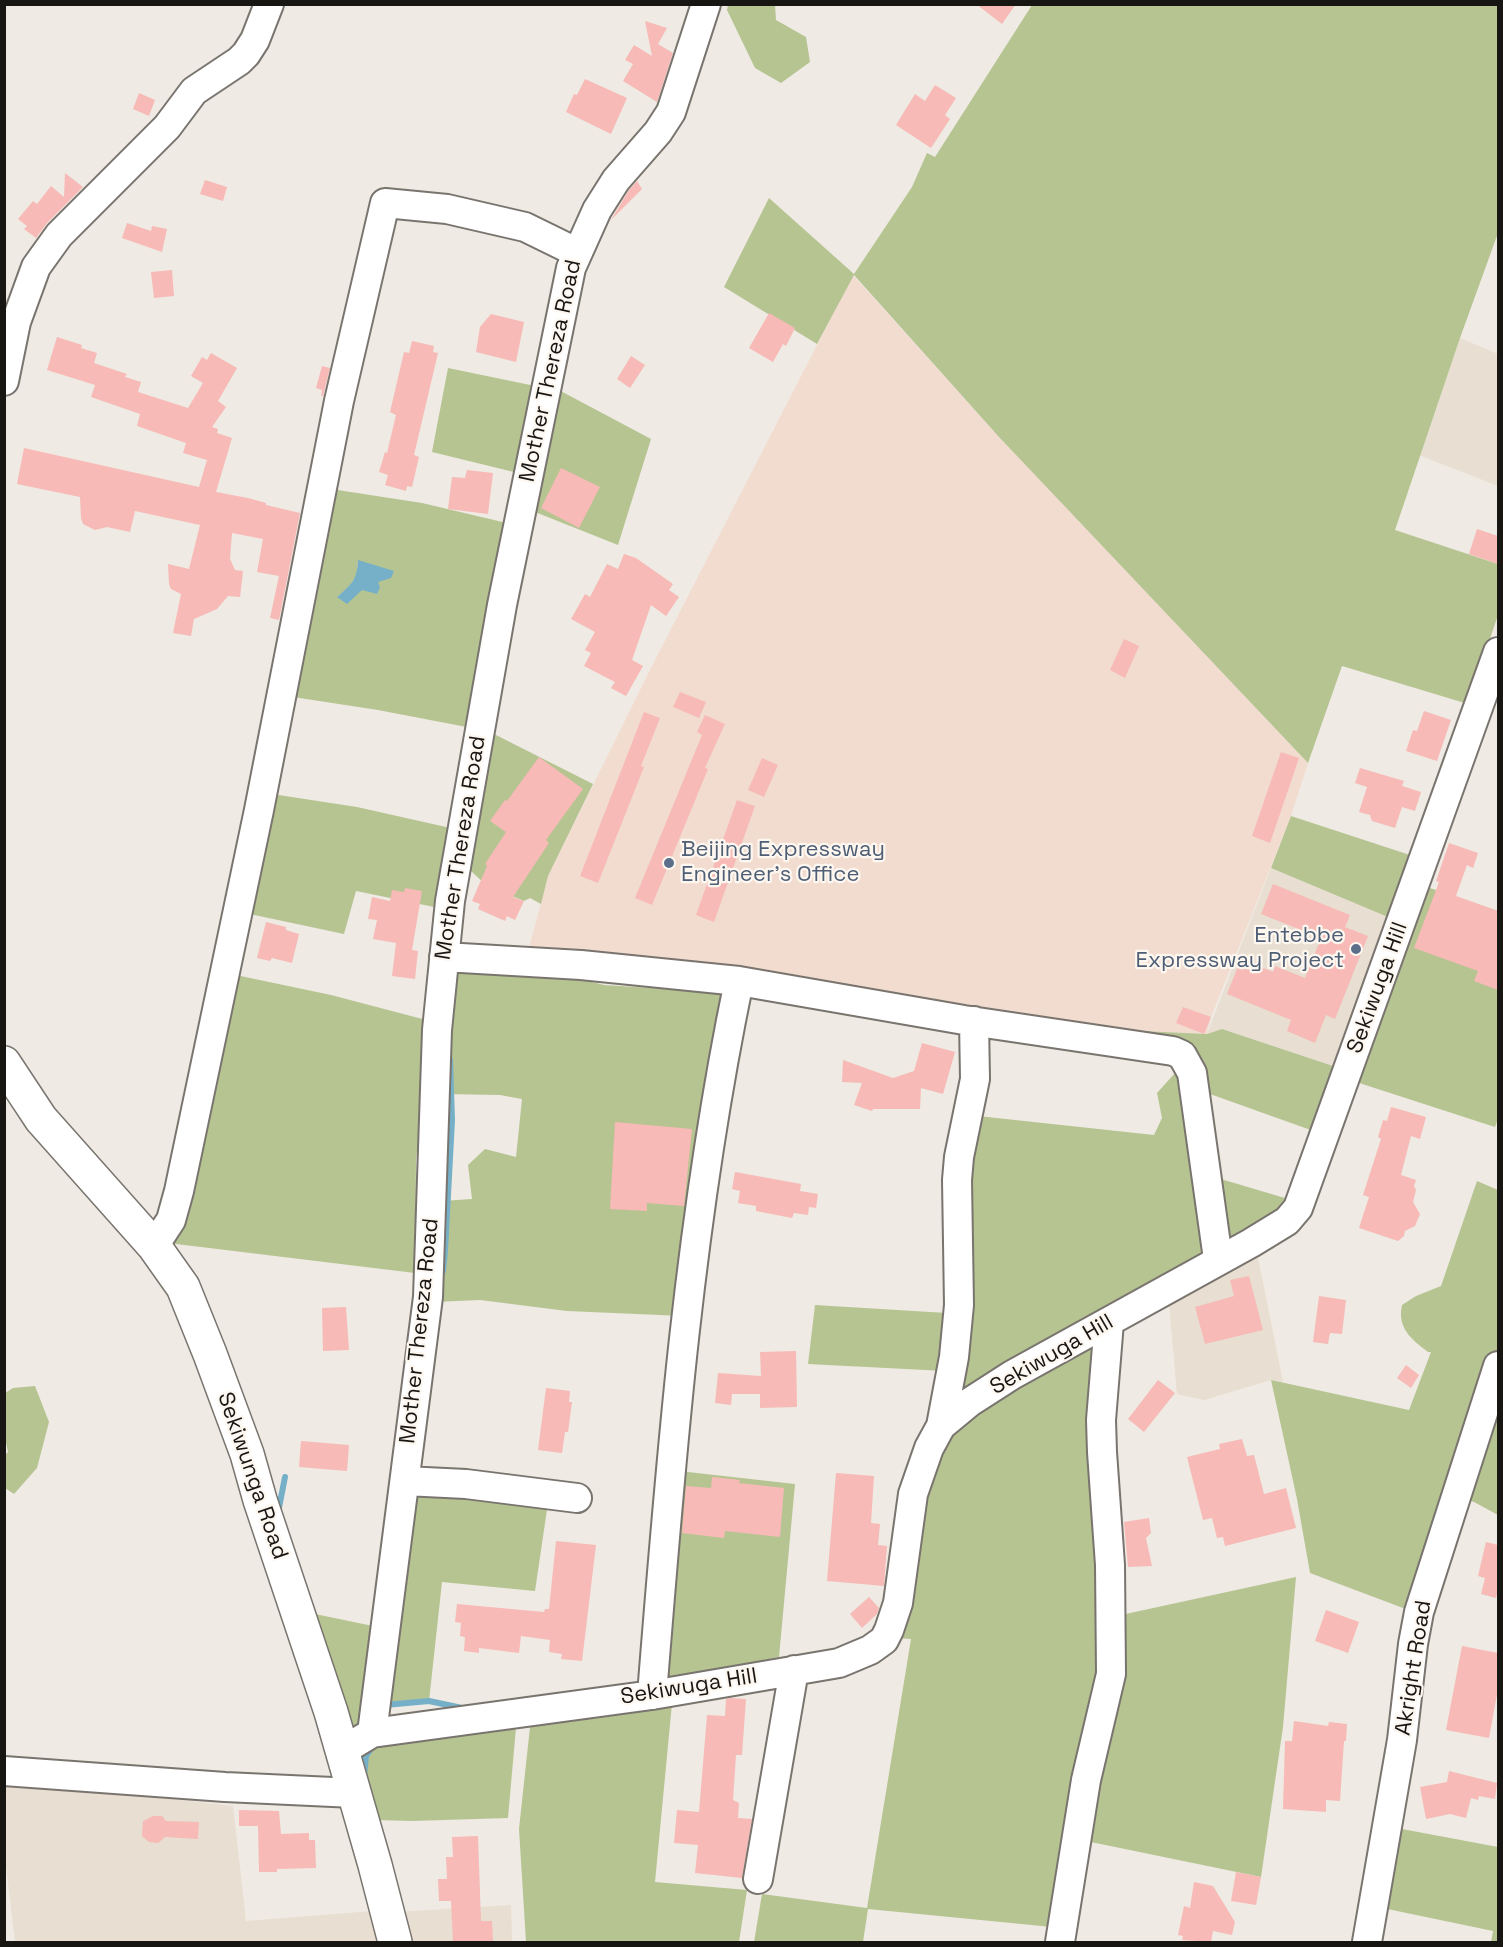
<!DOCTYPE html>
<html>
<head>
<meta charset="utf-8">
<style>
  body { margin:0 }
  #map { position:relative; width:1503px; height:1947px; overflow:hidden; background:#efeae3; font-family:"Space Grotesk",sans-serif }
  canvas { display:block }
  .frame { position:absolute; inset:0; border:6px solid #181613; pointer-events:none }
</style>
</head>
<body>
<div id="map">
<canvas width="1503" height="1947"></canvas>
<div class="frame"></div>
</div>
<script>
const ctx = document.querySelector('canvas').getContext('2d');
ctx.lineJoin = 'round';
function fill(path, color) { ctx.fillStyle = color; ctx.fill(path, 'evenodd'); }
function trace(path, color, width, dash) { ctx.strokeStyle = color; ctx.lineWidth = width; ctx.lineCap = dash ? 'butt' : 'round'; ctx.setLineDash(dash || []); ctx.stroke(path); }
function label(font, color, halo, rows, align = 'center') {
  ctx.font = font + ' "Space Grotesk",sans-serif'; ctx.lineWidth = 4.5; ctx.setLineDash([]); ctx.textBaseline = 'middle'; ctx.strokeStyle = halo; ctx.fillStyle = color; for (const [text, x, y, turn = 0] of rows) {
    ctx.save(); ctx.translate(x, y); ctx.rotate((+turn || 0) * Math.PI / 180); ctx.textAlign = isNaN(turn) ? turn : align; if (halo) ctx.strokeText(text, 0, 0); ctx.fillText(text, 0, 0); ctx.restore();
  }
}
fill(new Path2D(`
  M1460,338L1498,354V486L1419,455Z
  M1271,868L1395,920L1342,1069L1222,1029L1207,1034Z
  M1257,1253L1283,1382L1271,1380L1204,1400L1177,1394L1169,1303Z
  M4,1780L233,1806L246,1921L374,1911L385,1942H15L5,1857Z
  M511,1905L512,1942H403L397,1912Z`), '#e8ded1');
fill(new Path2D(`
  M853,275L999,437L1308,763L1291,816L1211,1017L1207,1034L1098,1029L529,948L548,876L650,670Z`), '#f2dcd0');
fill(new Path2D(`
  M728,5H775L776,20L806,37L810,62L781,83L755,68L727,10Z
  M1032,5H1498V233L1460,338L1395,530L1498,564V615L1468,704L1342,666L1308,763L999,437L854,275L817,344L724,287L769,198L854,274L912,187L927,153L935,157Z
  M448,368L540,387L522,474L432,452Z
  M555,388L651,439L618,545L530,510Z
  M331,489L422,503L511,524L477,729L378,710L293,697ZM358,560L362,589L337,597L348,588L357,575Z
  M490,732L593,784L548,876L541,904L530,898L524,901L486,885L471,871L464,868Z
  M272,794L357,807L455,829L439,908L356,891L344,934L245,913Z
  M1291,816L1416,857L1395,920L1271,868Z
  M1424,886L1498,911V1119L1495,1127L1353,1081Z
  M455,971H473L588,981L604,985L732,993L683,1316L567,1311L480,1300L434,1302L442,1201L472,1199L468,1165L485,1149L516,1157L522,1099L500,1095L444,1094Z
  M231,974L331,995L430,1021L416,1160L415,1273L168,1243Z
  M1098,1029L1207,1034L1222,1029L1342,1069L1319,1133L1196,1089L1214,1177L1295,1201L1234,1245L1166,1273L952,1406L967,1185L978,1116L1154,1135L1162,1118L1157,1093L1184,1063Z
  M1477,1181L1498,1190V1351L1411,1611L1310,1573L1297,1499L1271,1380L1409,1410L1431,1352H1428C1411,1339 1397,1328 1402,1305L1416,1296L1441,1286Z
  M815,1305L947,1313L945,1371L808,1364Z
  M1102,1339L1091,1449L1094,1546L1104,1606L1108,1662L1052,1927L868,1909L863,1942H754L762,1894L867,1908L911,1639L894,1638L911,1613L910,1590L931,1459L967,1417Z
  M35,1386L49,1422L37,1468L14,1494L5,1488V1455L8,1452L5,1438V1393L13,1388Z
  M1498,1389V1515L1474,1502L1462,1498Z
  M679,1471L795,1484L779,1657L668,1680L661,1677Z
  M412,1475L549,1496L535,1591L442,1582L429,1701L388,1702Z
  M1296,1577L1283,1727L1261,1877L1086,1841L1121,1615Z
  M315,1614L373,1626L363,1713L358,1725L353,1726L345,1711Z
  M673,1693L655,1882L747,1890L739,1942H526L519,1829L530,1727Z
  M517,1716L508,1818L412,1821L375,1820L364,1777L366,1756L381,1733Z
  M1386,1826L1498,1847V1942H1491L1493,1931L1373,1906Z`), '#b6c492');
fill(new Path2D(`
  M358,560L394,571L391,578L378,582L380,587L377,594L362,590L347,604L337,597C352,584 357,580 358,560Z`), '#75b0c8');
trace(new Path2D(`
  M443,1271L445,1251L452,1120L450,1060
  M278,1513L285,1477
  M385,1705L429,1701L462,1708
  M364,1776L366,1756L374,1744`), '#75b0c8', 6);
fill(new Path2D(`
  M976,4H1016L1002,24Z
  M645,21L667,28L658,44L673,53L657,102L623,81L633,64L625,60L634,45L652,56Z
  M585,79L627,98L611,134L566,112L574,94L577,95Z
  M935,85L956,98L945,115L950,119L931,148L896,125L915,94L925,101Z
  M139,93L155,100L149,116L133,109Z
  M65,173L83,187L47,223L36,238L24,229L27,226L18,219L33,201L37,204L51,186L64,197Z
  M205,180L227,187L223,201L200,194Z
  M637,181L642,189L611,220L629,190Z
  M127,223L151,231L152,226L167,229L162,252L122,238Z
  M172,270L174,296L154,298L151,272Z
  M769,313L795,328L786,346L783,344L773,362L749,348Z
  M491,314L524,322L516,362L476,352L480,327Z
  M57,337L82,345L81,348L97,353L94,363L127,374L125,377L141,382L138,392L188,408L203,383L191,376L202,357L207,360L211,353L237,368L218,401L226,407L212,427L218,429L217,433L232,438L216,492L248,498L266,503V505L300,513L279,620L270,618L279,576L257,572L263,539L232,533L230,559L235,570L243,571L240,597L228,596L217,609L194,619L191,636L173,633L181,594L171,589L169,584L168,564L189,569L200,525L135,511L130,532L107,527L95,530L83,524L81,518L80,497L17,484L24,448L199,487L207,460L183,453L186,443L137,426L140,414L91,397L95,385L47,370Z
  M412,341L434,346L433,352L438,353L414,455L419,457L412,487L407,486L406,491L385,485L388,475L379,472L385,452L387,453L396,415L390,412L404,352L409,353Z
  M631,356L645,365L630,388L617,379Z
  M322,366L330,368L323,396H321L322,390L316,388Z
  M561,468L600,487L579,528L541,508Z
  M467,470L493,473L488,514L448,509L452,477L465,478Z
  M1477,529L1498,536V564L1469,554Z
  M624,554L636,558L673,584L669,590L679,597L666,616L651,605L632,660L643,666L626,696L611,688L615,682L584,666L591,653L585,650L595,632L571,619L585,594L590,597L607,564L618,569Z
  M1124,639L1139,646L1125,678L1110,670Z
  M680,692L706,702L699,718L673,707Z
  M1424,711L1451,720L1437,761L1406,751L1413,730L1417,731Z
  M644,712L660,718L641,766L644,767L598,883L580,876Z
  M705,715L725,724L705,768L708,769L652,905L635,898L702,735L697,732Z
  M1281,752L1299,758L1270,843L1252,836Z
  M539,757L583,789L546,840L549,843L513,897L524,901L515,920L507,916L505,921L478,909L480,904L472,901L487,866L485,864L506,832L490,821L505,800L507,801Z
  M762,758L778,765L764,797L748,790Z
  M1360,768L1404,781L1402,786L1421,792L1415,811L1402,807L1395,828L1372,821L1370,815L1359,812L1367,787L1355,783Z
  M737,800L755,806L714,922L696,915Z
  M1449,843L1478,853L1473,868L1467,865L1456,896L1498,911V990L1474,981L1478,971L1414,948L1439,882L1436,881Z
  M1273,884L1350,915L1345,927L1368,936L1335,1019L1326,1015L1315,1043L1287,1031L1291,1020L1227,994L1241,959L1273,972L1275,966L1305,978L1321,938L1261,914Z
  M405,888L422,891L412,950L418,951L415,979L392,976L396,943L373,939L377,920L368,919L372,897L390,901L392,890L404,892Z
  M266,922L286,927V930L299,934L292,963L272,958L270,961L257,958Z
  M1183,1007L1211,1017L1204,1034L1176,1023Z
  M922,1043L955,1052L943,1094L921,1088L920,1109H873L872,1111L854,1105L862,1083L842,1082L843,1060L893,1078L914,1071Z
  M1391,1107L1426,1117L1420,1139L1411,1136L1401,1175L1416,1180L1414,1186L1416,1190L1413,1202L1420,1214L1415,1226L1405,1231L1404,1236L1398,1241L1359,1228L1369,1197L1363,1195L1381,1139L1378,1137L1383,1120L1387,1121Z
  M615,1122L692,1129L684,1206L647,1203V1211L610,1209Z
  M735,1172L801,1184L800,1191L818,1194L816,1208L809,1207L808,1215L794,1213L792,1218L756,1211V1206L738,1203L740,1191L732,1189Z
  M1249,1276L1263,1330L1205,1344L1195,1307L1234,1296L1230,1280Z
  M1319,1296L1346,1300L1342,1334L1330,1333L1328,1344L1313,1342Z
  M346,1307L349,1350L323,1351L322,1308Z
  M796,1351L797,1407L760,1408V1394H732L731,1405L715,1403L718,1373L761,1376L760,1352Z
  M1406,1365L1419,1375L1411,1388L1397,1378Z
  M1158,1380L1175,1393L1144,1432L1128,1419Z
  M546,1388L570,1391L569,1402H572L568,1432H565L562,1453L538,1450Z
  M1242,1439L1247,1456L1254,1455L1264,1494L1286,1488L1296,1528L1225,1546L1223,1537L1217,1538L1212,1518L1203,1520L1187,1457L1220,1449L1219,1444Z
  M301,1441L349,1445L347,1471L299,1467Z
  M836,1473L874,1476L871,1523L880,1524L878,1545L887,1546L884,1586L827,1581Z
  M712,1477L740,1480L739,1483L784,1488L780,1537L725,1531L724,1538L682,1533L686,1486L711,1488Z
  M1149,1518L1151,1533L1146,1538L1152,1566L1128,1567L1124,1522Z
  M556,1541L596,1545L582,1661L561,1659L562,1654L549,1652L550,1640L521,1636L519,1653L479,1648V1653L464,1651L465,1637L460,1636L461,1623L455,1622L457,1604L544,1612L545,1609H549Z
  M1486,1542L1498,1545V1588L1496,1598L1481,1594L1485,1578L1478,1576Z
  M869,1597L879,1608L877,1614L862,1628L850,1614Z
  M1326,1610L1359,1622L1348,1653L1315,1641Z
  M1462,1646L1498,1653V1689L1489,1738L1446,1730Z
  M730,1698L746,1699L742,1755H736L733,1800L739,1803L738,1818L752,1819L742,1878L695,1873L698,1845L674,1843L677,1810L699,1812L707,1715L725,1716L726,1699Z
  M1294,1721L1328,1726L1329,1722L1347,1724L1346,1741H1344L1340,1801L1326,1800V1812L1283,1809L1285,1741H1292Z
  M1449,1771L1497,1783L1495,1799L1479,1796L1478,1800L1471,1798L1466,1818L1450,1814L1426,1819L1420,1787L1447,1782Z
  M239,1810L279,1811L281,1834L309,1833V1840H315L316,1868L277,1869V1872H259L258,1826H239Z
  M153,1816H162L166,1821L199,1822L198,1839L165,1837L158,1843L149,1842L142,1836L143,1821Z
  M478,1836L481,1921H492L493,1942H453L451,1901H439L438,1879H447L446,1857H453L452,1837Z
  M1236,1872L1261,1877L1256,1905L1231,1901Z
  M1194,1882L1213,1886L1235,1922L1232,1935L1213,1931L1211,1942L1182,1940L1183,1936L1178,1935L1184,1906L1190,1908Z`), '#f7bab6');
const minor = new Path2D(`
  M4,381L16,322L36,267L59,235L167,127L194,91L239,61L246,54L255,40L269,4
  M444,957L581,965L739,981L964,1020L1173,1051L1182,1055L1192,1073L1218,1259
  M154,1246L171,1220L179,1191L259,810L339,401L385,203L447,209L525,227L576,252
  M941,1426L954,1357L959,1305L957,1180L959,1157L975,1079L974,1021
  M405,1481L466,1484L577,1498
  M652,1695C671,1456 690,1216 739,981
  M372,1733L428,1297L437,1030L450,901L502,605L571,268L597,210L616,180L658,132L671,112L706,4
  M342,1751L372,1733L652,1695L839,1663L870,1650L884,1640L889,1630L898,1603L913,1494L929,1448L941,1426L970,1402L1012,1375L1251,1243L1287,1221L1298,1208L1498,652
  M4,1771L225,1787L354,1793
  M758,1879L794,1670
  M1060,1942L1086,1780L1111,1674L1110,1565L1102,1452L1101,1420L1109,1322
  M1367,1942L1402,1740L1413,1644L1419,1612L1498,1366`);
const major = new Path2D(`
  M4,1063L41,1119L154,1246L183,1287L210,1354L247,1454L260,1500L331,1712L375,1865L395,1942`);
trace(minor, '#79746e', 32);
trace(major, '#79746e', 36);
trace(minor, '#fff', 28);
trace(major, '#fff', 33);
for (const [x, y, r, color] of [
  [669,863,6,"#5c6f8a"],
  [1356,949,6,"#5c6f8a"]
]) { const dot = new Path2D(); dot.arc(x, y, r, 0, 2 * Math.PI); ctx.fillStyle = color; ctx.fill(dot); trace(dot, '#fdf7f0', 2); }
label('22px', '#181613', '#fdf7f0', [
  ["Mother Thereza Road",551,371,-78],
  ["Mother Thereza Road",461,848,-81],
  ["Sekiwuga Hill",1378,988,-70],
  ["Mother Thereza Road",420,1331,-84],
  ["Sekiwuga Hill",1052,1355,-30],
  ["Sekiwunga Road",252,1476,71],
  ["Akright Road",1414,1668,-81],
  ["Sekiwuga Hill",689,1687,-9]
]);
label('22px', '#4e5e75', '#fdf7f0', [
  ["Beijing Expressway",681,850],
  ["Engineer's Office",681,875],
  ["Entebbe",1344,936,"right"],
  ["Expressway Project",1344,961,"right"]
], 'left');
</script>
</body>
</html>
